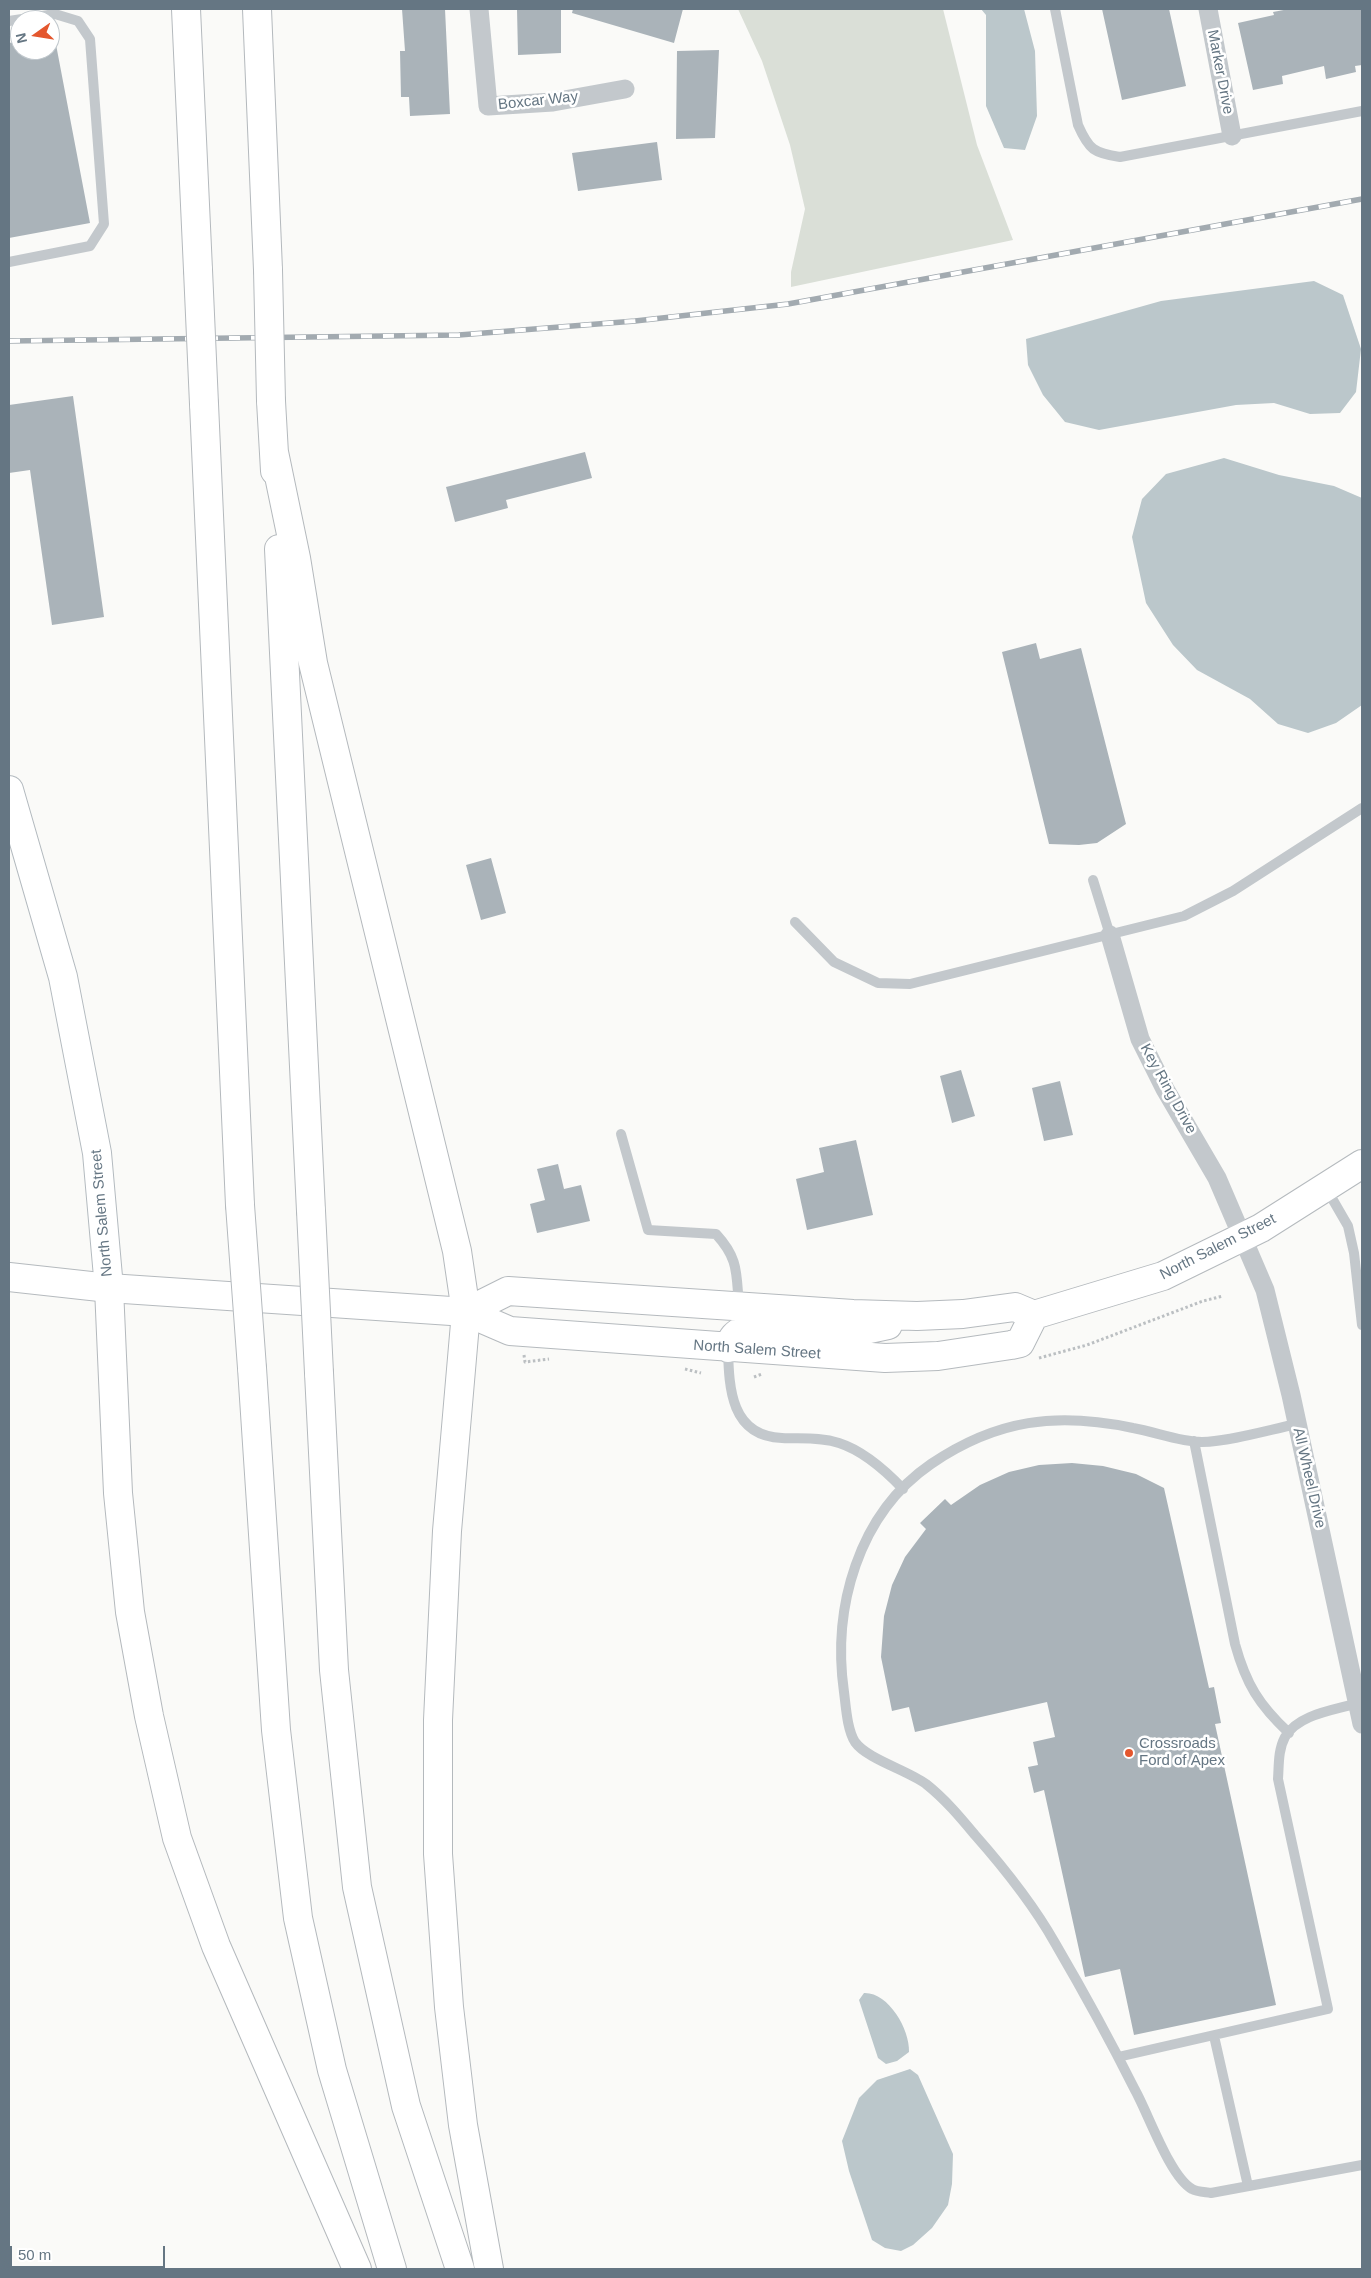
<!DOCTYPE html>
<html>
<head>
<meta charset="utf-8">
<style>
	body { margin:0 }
	#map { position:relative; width:1371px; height:2278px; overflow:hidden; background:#fafaf8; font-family:Arial,sans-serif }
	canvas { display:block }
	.frame { position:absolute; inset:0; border:10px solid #657683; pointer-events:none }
	.north { position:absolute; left:10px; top:10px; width:50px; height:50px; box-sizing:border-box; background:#fff; border:1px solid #c1c8cd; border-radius:50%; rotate:257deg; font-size:14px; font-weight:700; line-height:20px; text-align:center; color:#657683 }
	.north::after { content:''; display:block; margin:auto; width:18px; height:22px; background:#e4572e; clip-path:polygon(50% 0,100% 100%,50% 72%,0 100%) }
	.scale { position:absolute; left:10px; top:2246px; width:155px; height:22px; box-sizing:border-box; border:2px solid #657683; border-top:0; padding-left:6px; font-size:15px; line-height:18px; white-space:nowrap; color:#657683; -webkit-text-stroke:4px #fff; paint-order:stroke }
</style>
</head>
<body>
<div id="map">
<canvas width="1371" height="2278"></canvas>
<div class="frame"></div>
<div class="north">N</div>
<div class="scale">50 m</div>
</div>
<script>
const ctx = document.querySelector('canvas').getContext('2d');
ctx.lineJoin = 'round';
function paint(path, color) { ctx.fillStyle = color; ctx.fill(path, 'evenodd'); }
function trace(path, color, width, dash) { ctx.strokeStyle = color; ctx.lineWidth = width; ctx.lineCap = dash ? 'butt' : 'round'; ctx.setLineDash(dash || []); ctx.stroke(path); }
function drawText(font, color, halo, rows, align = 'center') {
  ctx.font = font + ' Arial,sans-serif'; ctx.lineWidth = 5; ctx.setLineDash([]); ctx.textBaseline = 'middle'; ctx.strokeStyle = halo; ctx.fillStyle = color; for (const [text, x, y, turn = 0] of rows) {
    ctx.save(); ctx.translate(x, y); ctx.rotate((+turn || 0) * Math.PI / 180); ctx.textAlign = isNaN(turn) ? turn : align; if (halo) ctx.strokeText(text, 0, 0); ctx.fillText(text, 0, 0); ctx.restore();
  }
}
paint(new Path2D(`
	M738 9H943L977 145 1013 240 791 287V272L805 209 790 145 762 61Z`), '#dadfd7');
paint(new Path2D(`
	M981 9H1024L1035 51 1037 116 1025 150 1004 148 986 106V15Z
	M1314 281 1343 295 1361 349 1356 392 1340 413 1310 414 1274 403 1236 405 1099 430 1065 422 1043 395 1028 365 1026 339 1161 301Z
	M1224 458 1279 475 1334 486 1362 498V705L1336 723 1308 733 1278 724 1250 699 1197 670 1173 645 1146 603 1132 537 1142 499 1166 474Z
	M864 1993C888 1992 910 2029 909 2052L897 2061 886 2064 878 2058 859 2000Z
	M910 2069 918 2075 953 2154 952 2184 948 2205 932 2228 913 2245 901 2251 885 2248 872 2240 849 2171 842 2141 859 2098 877 2080Z`), '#bbc7cb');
paint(new Path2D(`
	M402 9H445L450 114 410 116 409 97H401L400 51H405Z
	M517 9H561V53L518 55Z
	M573 9H683L674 43 572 13Z
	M1102 9H1169L1186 86 1122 100Z
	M1289 9H1362V65L1355 66 1356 72 1326 79 1324 66 1282 76 1283 84 1253 90 1238 23 1274 15 1273 12Z
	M54 34 90 223 9 238V43L20 41V50H50V35Z
	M719 50 715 138 676 139 677 51Z
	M657 142 662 180 578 191 572 153Z
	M73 396 104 617 52 625 30 470 9 473V405Z
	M585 452 592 478 506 500 508 508 455 522 446 487Z
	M1036 643 1040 659 1081 648 1126 824 1097 843 1079 845 1049 844 1002 652Z
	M491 858 506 913 481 920 466 865Z
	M961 1070 975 1116 952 1123 940 1076Z
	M1060 1081 1073 1135 1044 1141 1032 1088Z
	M856 1140 873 1215 807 1230 796 1179 824 1172 819 1148Z
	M558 1164 564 1189 581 1185 590 1221 537 1233 530 1204 545 1200 537 1169Z
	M1072 1463 1103 1466 1136 1474 1164 1488 1209 1688 1214 1687 1221 1723 1215 1724 1276 2005 1134 2035 1120 1969 1085 1977 1044 1790 1034 1793 1028 1767 1038 1765 1033 1742 1055 1737 1047 1702 915 1732 909 1707 892 1711 881 1657 884 1616 892 1585 905 1557 926 1529 920 1523 945 1499 951 1505 980 1485 1009 1472 1039 1465Z`), '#aab3b9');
const secondary = new Path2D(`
	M9 790 63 977 97 1153 109 1288`);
const primary = new Path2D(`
	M9 1277 109 1288 466 1312 510 1331 885 1358 938 1356 1011 1345 1020 1343 1034 1315
	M466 1312 508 1291 853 1314 917 1316 963 1314 1015 1307 1034 1315 1163 1276 1261 1228 1362 1164
	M728 1348C732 1338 735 1333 746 1329L846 1334 888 1325`);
const trunk = new Path2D(`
	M186 9 198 270
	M257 9 268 270
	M271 401 275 471
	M204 404 240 1205
	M274 452 296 558 313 663 457 1251 466 1312 447 1531 438 1720V1854L449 2007 463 2125 489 2269
	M279 549 311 1211
	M109 1288 118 1493 130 1612 149 1716 177 1838 216 1946 357 2269
	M252 1368 276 1730 298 1918 332 2070 392 2269
	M319 1373 334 1670 357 1887 406 2106 460 2269`);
trace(secondary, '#b3babf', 30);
trace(primary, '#b5babe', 30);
trace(trunk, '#b4b9bd', 30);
trace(new Path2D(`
	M524 1355 525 1362 549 1359
	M1039 1358 1087 1345 1203 1301 1223 1296
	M685 1369 701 1373
	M754 1377 762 1374`), '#bbbfc2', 3, [2.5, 2.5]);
trace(new Path2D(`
	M1055 9 1078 125C1089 150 1094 153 1120 157L1362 111
	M9 21 55 14 78 21 90 39 104 224 90 246 9 262
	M1093 880 1110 935
	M795 922 834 962 878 983 910 984 1184 916 1233 891 1362 808
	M621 1134 648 1230 716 1234C739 1259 736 1273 739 1305
	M1326 1188 1348 1226 1354 1253 1362 1325
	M728 1349C729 1389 731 1436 782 1438 801 1439 820 1437 839 1443 864 1451 885 1470 903 1489
	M1297 1424C1268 1430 1232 1441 1202 1442 1179 1442 1156 1432 1133 1428 1057 1412 997 1419 931 1464 858 1514 832 1608 844 1692 846 1707 847 1729 855 1742 867 1759 907 1770 926 1784 945 1799 960 1817 975 1835 1005 1869 1033 1904 1055 1943 1083 1991 1110 2040 1135 2090 1148 2113 1170 2177 1192 2189 1197 2192 1206 2192 1211 2193L1362 2165
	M1194 1441 1235 1644C1246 1684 1259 1705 1289 1733
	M1214 2036 1248 2186
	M1118 2057 1328 2009 1278 1779C1279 1765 1278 1750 1285 1737 1298 1714 1335 1710 1358 1703`), '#c3c8cc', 10);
trace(new Path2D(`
	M479 9 488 106 553 102 625 89
	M1208 9 1232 136
	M1110 935 1140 1039 1165 1089 1217 1178 1265 1290 1291 1395 1362 1724`), '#c3c8cc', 19);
trace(secondary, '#fff', 28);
trace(primary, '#fff', 28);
trace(trunk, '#fff', 28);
const rail = new Path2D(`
	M9 341 459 335 635 321 788 304 1362 199`);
trace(rail, '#a2aab0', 5.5);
trace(rail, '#fff', 4, [11]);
const trunkBridge = new Path2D(`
	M198 270 204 404
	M268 270 271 401
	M240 1205 252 1368
	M311 1211 319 1373`);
trace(trunkBridge, '#b4b9bd', 30, []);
trace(trunkBridge, '#fff', 28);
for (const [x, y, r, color] of [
	[1129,1753,5,"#e4572e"]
]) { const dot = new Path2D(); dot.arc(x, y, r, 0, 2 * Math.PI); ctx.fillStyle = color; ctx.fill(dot); trace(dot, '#fff', 2); }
drawText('15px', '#657683', '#fff', [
	["Marker Drive",1220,72,79],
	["Boxcar Way",538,101,-6],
	["Key Ring Drive",1168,1089,61],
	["North Salem Street",102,1213,-95],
	["North Salem Street",1218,1247,-27],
	["North Salem Street",757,1350,4],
	["All Wheel Drive",1309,1478,77]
]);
drawText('15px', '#657683', '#fff', [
	["Crossroads",1139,1744],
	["Ford of Apex",1139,1761]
], 'left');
</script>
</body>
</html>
